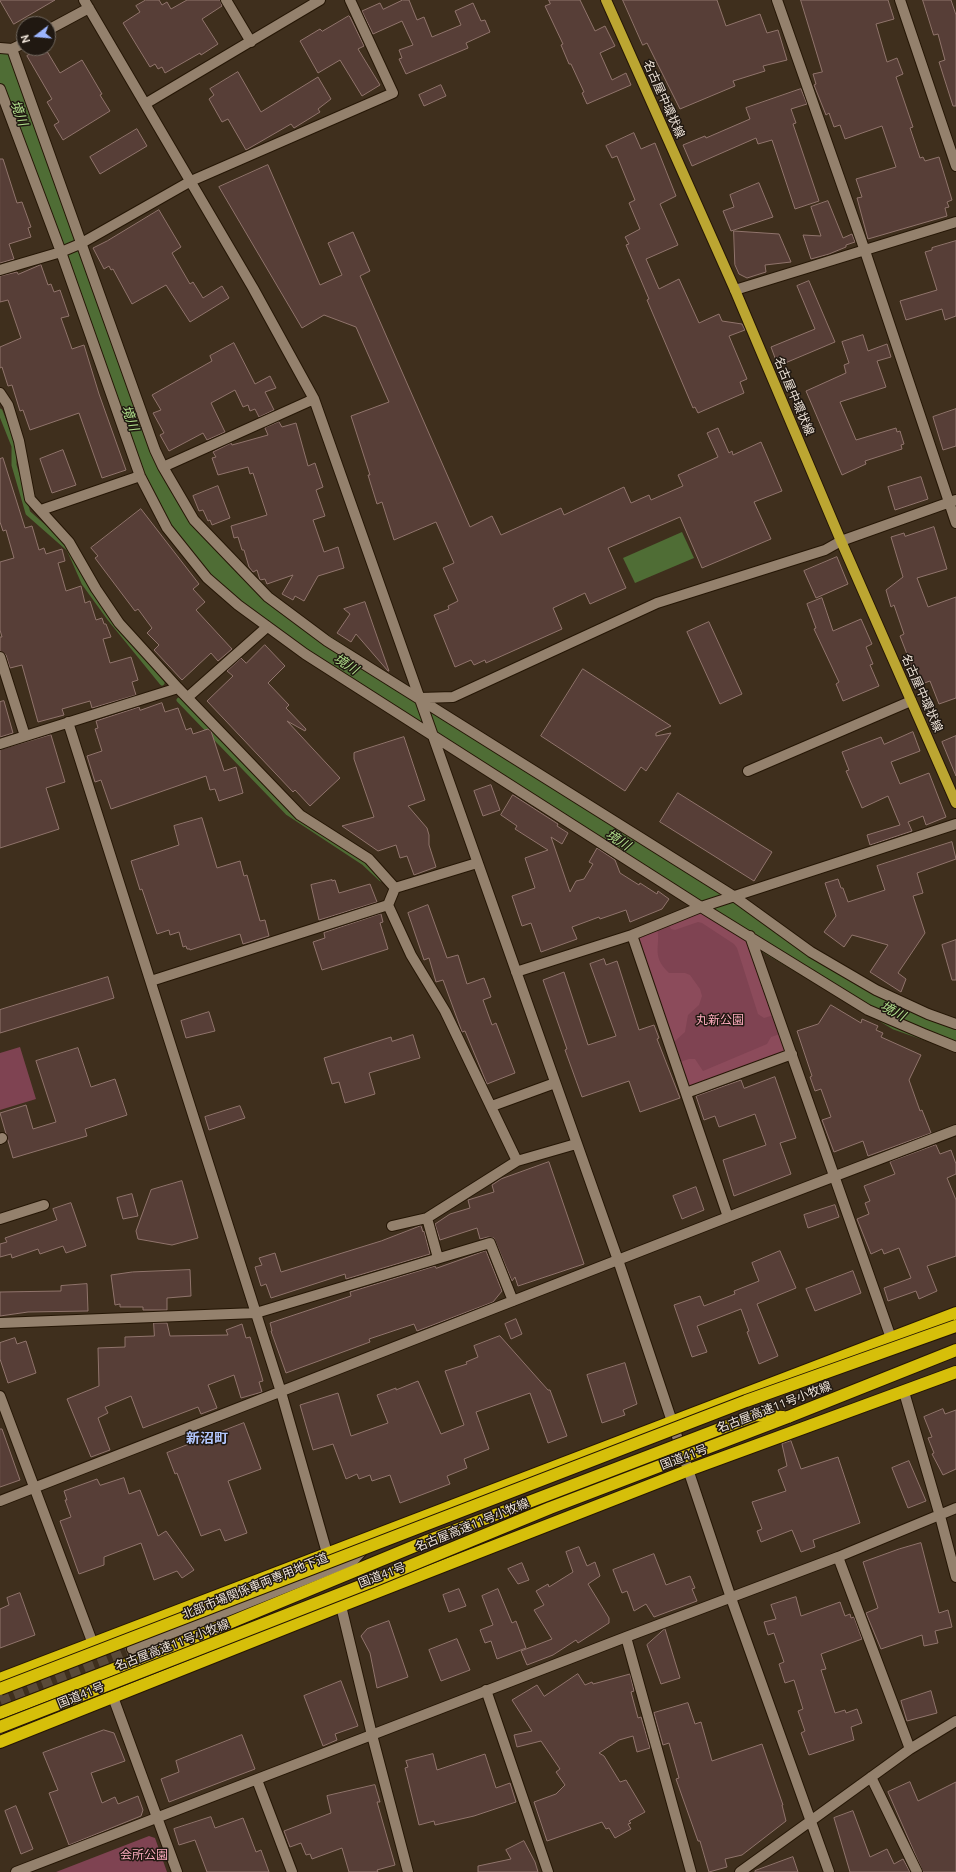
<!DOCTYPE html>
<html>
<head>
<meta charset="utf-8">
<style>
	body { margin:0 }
	#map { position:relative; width:956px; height:1872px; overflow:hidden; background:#3f2f1d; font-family:Ubuntu,sans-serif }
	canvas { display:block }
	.north { position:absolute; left:16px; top:16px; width:40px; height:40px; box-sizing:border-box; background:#201811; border:1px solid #736a61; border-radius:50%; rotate:254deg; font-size:11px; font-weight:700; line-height:16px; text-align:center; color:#f0e5da }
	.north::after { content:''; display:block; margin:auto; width:14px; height:18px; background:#9bb4fd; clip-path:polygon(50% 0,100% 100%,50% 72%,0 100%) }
</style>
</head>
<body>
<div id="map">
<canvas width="956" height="1872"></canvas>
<div class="north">N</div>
</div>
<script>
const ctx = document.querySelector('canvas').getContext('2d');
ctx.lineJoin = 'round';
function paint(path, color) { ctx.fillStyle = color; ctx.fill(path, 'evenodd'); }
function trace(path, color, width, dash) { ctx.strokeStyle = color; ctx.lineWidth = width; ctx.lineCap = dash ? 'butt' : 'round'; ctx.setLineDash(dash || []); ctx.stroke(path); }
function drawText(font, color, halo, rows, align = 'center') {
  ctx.font = font + ' Ubuntu,"Noto Sans JP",sans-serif'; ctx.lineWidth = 3; ctx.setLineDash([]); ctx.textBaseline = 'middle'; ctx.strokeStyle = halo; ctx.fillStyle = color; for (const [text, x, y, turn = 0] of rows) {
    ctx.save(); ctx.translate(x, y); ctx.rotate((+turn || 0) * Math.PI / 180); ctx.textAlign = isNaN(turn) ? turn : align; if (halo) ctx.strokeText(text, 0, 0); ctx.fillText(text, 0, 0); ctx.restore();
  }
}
paint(new Path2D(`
	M701 908 749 937 790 1054 687 1091 634 935Z
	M20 1047 36 1099 0 1110V1053Z
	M149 1836 155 1838 167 1872H56Z`), '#7f4352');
paint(new Path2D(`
	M701 908 749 937 774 1015 764 1018 758 1014 737 948 734 944 702 923 698 922 675 930 671 929 667 922Z
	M656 926C663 944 649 954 669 973H685L690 975 700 989 702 996 699 1005 688 1015 685 1032 675 1041 670 1040 634 935Z
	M783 1033 790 1054 687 1091 680 1062 689 1059H695L703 1071 767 1044 771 1037Z`), '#8c4b5b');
paint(new Path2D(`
	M682 532 694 558 635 583 623 558Z`), '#4f6d35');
trace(new Path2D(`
	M0 411 14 446V465L28 513 69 549 84 583 110 619 162 683
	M179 700 288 813 364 863 381 879`), '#4f6d35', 5);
trace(new Path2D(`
	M0 60 4 67 146 461C172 513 198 554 243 593 264 611 289 626 313 642L777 944 899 1016 956 1036`), '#4f6d35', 29);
const building = new Path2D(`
	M0 0H55L14 24Z
	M146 0H159L162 5 167 2 171 9 187 0H220L222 6 202 19 218 44 201 55 200 53 165 73 162 67 158 69 155 64 150 67 123 23 140 12 136 6Z
	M403 0H409L417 20 424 17 432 37 461 25 455 11 473 3 481 21 485 20 490 32 466 43 468 48 406 74 399 59 402 58 399 50 413 45 402 21 373 34 362 11 380 3 383 9Z
	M549 0H580L595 31 605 26 615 46 600 53 612 80 626 73 631 85 587 104 582 93 584 92 571 64H569L561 45 563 44 545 6 550 4Z
	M623 0H717L726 26 760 14 767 33 778 30 787 60 763 66 765 71 733 81 735 86 680 109 647 43 643 45Z
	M801 0H888L894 19 876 24 887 62 897 58 903 74 896 77 913 127 910 128 920 158 923 157 925 161 939 157 952 200 947 202 949 207 945 208 947 216 868 239 857 198 862 197 856 179 896 167 882 126 845 139 840 125 834 127 829 113 826 115 814 85 816 84 813 74 822 72Z
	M923 0H951L956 15V106H953L939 62 945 60 938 34 934 35Z
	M349 16 350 17 364 46 358 49 380 85 362 96 340 60 318 73 300 41 320 29 322 31Z
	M41 48H45L60 73 82 60 102 94 100 95 110 111 63 140 54 125 59 122 47 102 52 99 27 56Z
	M238 72 261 112 318 77 331 99 318 109 320 112 294 128 291 124 246 150 228 119 222 122 209 99 214 95 210 89Z
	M441 85 446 96 424 106 419 95Z
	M801 89 807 104 791 109 796 123 793 124 819 201 795 209 772 140 758 144 756 138 692 166 683 145 705 136 706 138 750 119 746 108Z
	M137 129 147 146 100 174 90 157Z
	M634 133 641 149 655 143 676 196 660 204 678 245 646 259 659 289 679 279 699 323 719 314 722 321 742 324 745 330 729 336 747 379 740 382 744 393 698 413 695 407 693 408 667 347 647 300 649 299 626 245 629 244 625 237 640 229 629 203 635 200 617 156 612 158 606 146Z
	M0 159H3L17 203 22 202 31 227 28 228 31 237 9 244 14 259 0 263Z
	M268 165 320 285 342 275 328 243 353 232 370 271 360 276 470 527 492 516 501 535 561 508 564 515 624 487 631 503 649 495 651 500 683 486 678 475 718 457 707 433 718 428 729 453 732 451 733 455 761 442 782 491 754 502 771 539 702 568 680 517 608 548 626 588 590 604 585 593 553 608 562 629 486 663 485 660 474 665 471 660 455 667 434 615 449 609 448 606 458 601 443 568 454 563 436 522 394 540 382 502 377 504 368 475H370L351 416 389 402 356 327 324 315 302 328 219 187Z
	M759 183 773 217 731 231 723 211 734 207 730 195Z
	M828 201 843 238 852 234 855 242 846 245V247L829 254 811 259 803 235 821 236 811 207Z
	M159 210 181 247 172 253 190 284 193 282 203 298 222 286 229 298 190 322 166 285 132 304 113 269 111 270 109 266 104 269 93 248 107 241Z
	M734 231 779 234 791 262 765 265 766 272 747 278 739 274 735 265Z
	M956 241V316L945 320 942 309 906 320 900 301 937 290 925 252 932 250V248Z
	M41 265 48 285 51 284 54 292 60 290 69 316 61 318 72 349 84 345 99 394 126 470 102 478 79 413 30 430 23 410 20 411 12 385 8 386 2 367 0 368V347L21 338 8 300 0 302V276L17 272 18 274Z
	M809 281 835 342 778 366 771 347 815 329 797 286Z
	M863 335 868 351 887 344 891 357 877 361 886 387 840 402 856 440 896 428 897 432 900 431 904 444 901 445 902 449 865 461 866 464 842 475 806 391 846 373 844 365 849 363 842 342Z
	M234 343 255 384 270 376 276 388 265 392 274 410 259 417 255 409 250 411 248 405 243 407 235 390 211 403 225 432 207 440 203 433 169 451 160 435 164 433 153 413 161 410 152 395 212 361 210 356Z
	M956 409V446L943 450 933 417Z
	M279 422 282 427 296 423 308 466 315 463 323 487 316 490 325 516 313 520 324 552 338 547 344 568 318 576 304 601 295 596 293 600 282 594 293 575 267 584 265 579 260 580 257 570 253 572 249 567 244 550H242L238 537 234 538 231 526 267 515 253 473 250 474 248 467 218 475 212 458 216 457 213 452 231 443 232 445 268 435 265 428Z
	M63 450 76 485 52 493 40 459Z
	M3 458 25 528 32 526 39 550 44 548 46 554 62 549 65 561 58 563 66 591 81 586 85 603 90 601 96 620 102 618 104 624H106L111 637 103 639 110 663 131 657 138 680 132 682 136 695 92 708 90 701 62 709 64 715 38 722 22 665 10 668 6 655 0 651V637H2L0 630V562L14 558 6 530 3 531 0 522V459Z
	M921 477 928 499 895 510 888 487Z
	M218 486 230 518 212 525 210 520 208 521 203 510 199 511 193 496Z
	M141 509 199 584 193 589 205 602 196 610 232 649 218 661 211 653 182 680 154 650 159 645 147 633 152 628 138 609 135 611 95 558 98 556 91 548Z
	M934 527 947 569 917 578 928 607 956 597V698L939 704 930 681 919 685 900 636 904 634 894 605 891 607 886 590 903 577 891 537 904 533 905 536Z
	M837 557 848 584 816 598 804 571Z
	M822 598 833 631 861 619 872 644 866 647 873 664 870 665 879 686 843 701 836 684 839 682 814 629 816 628 807 604Z
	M365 602 389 671H388L356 634 351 642 337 633 350 614 344 609Z
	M709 622 742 694 720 704 687 632Z
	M265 645 285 666 268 683 289 705 286 708 306 729 305 731 287 721 340 778 310 806 295 790 293 792 207 701 233 676 227 671 241 658 246 663Z
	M583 669 671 726 656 733V736L671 733 646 771 641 767 625 791 541 736Z
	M4 701 13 733 0 737V702Z
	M162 703 165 712 178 708 186 730 191 728 193 734 208 729 211 731 224 771 236 767 243 793 219 801 215 789 210 790 206 776 111 809 101 780 95 782 87 756 102 751 95 729 98 728 96 721 139 707 140 710Z
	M913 732 920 751 891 762 900 784 929 773 946 817 926 825 923 816 908 822 912 831 870 845 867 835 900 825 888 796 862 808 846 771 849 770 842 752 881 737 884 744Z
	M51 735 65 782 46 788 59 829 0 848V750Z
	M956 736V776L942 742Z
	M404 737 425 800 408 806 427 828 429 835V845L436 867 414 875 407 856 400 858 396 845 378 851 342 826 374 817 354 759V753Z
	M491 785 500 810 483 816 474 791Z
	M678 793 772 852 754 881 660 822Z
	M513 795 558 824 557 826 568 833 562 844 551 837 570 892 576 881 584 879 593 864 589 862 597 848 615 860 620 873 639 885 640 883 657 894 658 891 669 899 662 909 630 922 626 910 600 919 599 917 572 927 577 939 541 952 531 923 522 926 512 896 535 888 525 858 548 850 515 829 517 826 501 815Z
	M202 818 217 868 240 861 244 876 247 875 260 921 265 920 269 936 243 944 240 934 190 950V949H187L186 946 183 947 179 932 170 935 169 930 157 934 142 889 140 890 131 861 179 845 174 826Z
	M952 842 956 859 917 873 923 893 913 896 925 933 898 973 906 979 901 992 870 972 888 945 852 935 844 947 824 932 836 916 825 883 838 879 841 888H843L848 902 885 890 877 866Z
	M332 880V881L335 880 339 893 370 884 377 902 319 920 311 885Z
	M428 905 447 958 458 955 467 984 484 978 491 997 483 1000 492 1025 496 1023 515 1073 487 1084 465 1031 462 1032 443 980 436 982 429 958 424 960 408 913Z
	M381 914 383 922 380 923 388 949 322 970 313 942 325 938 324 933Z
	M956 940V980H952L942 945Z
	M604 959 606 965 617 961 639 1030 654 1025 659 1038 657 1039 680 1098 640 1112 629 1081 582 1097 565 1050 567 1049 543 980 564 972 588 1045 616 1036 590 964Z
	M108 977 114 998 0 1033V1010Z
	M831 1005 861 1023 862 1019 878 1026 876 1030 883 1033 881 1037 921 1055 909 1080 920 1111 922 1110 931 1133 868 1156 863 1141 834 1152 822 1120 831 1117 821 1089 815 1091 810 1077 812 1076 797 1031 818 1024Z
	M209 1012 215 1031 186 1038 181 1021Z
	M413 1035 420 1058 369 1073 375 1094 345 1103 339 1082 332 1084 324 1058 391 1037 392 1041Z
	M78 1048 91 1087 115 1079 127 1115 85 1129 87 1136 13 1158 0 1113 26 1105 33 1129 56 1122 36 1061Z
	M775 1077 796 1138 780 1143 791 1174 734 1196 723 1160 766 1145 755 1114 719 1127 715 1116 704 1120 696 1096 741 1080 744 1088Z
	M240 1106 245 1118 209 1130 205 1117Z
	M936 1145 940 1154 951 1150 956 1164V1174L947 1178 956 1200V1256L927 1266 937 1291 919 1299 916 1291 888 1301 884 1288 911 1278 899 1248 884 1254 882 1249 871 1254 857 1219 869 1214 865 1203 870 1201 864 1186 895 1174 890 1162Z
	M549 1162 584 1264 518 1286 515 1277 512 1281 494 1238 488 1237 480 1239 477 1228 440 1240 435 1224 450 1214 470 1208 468 1200 494 1192 492 1185 501 1179Z
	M182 1181 198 1238 172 1245 138 1239 136 1231 151 1190Z
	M696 1187 704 1210 682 1219 673 1196Z
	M132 1194 138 1216 123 1219 117 1198Z
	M71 1203 86 1246 66 1253 63 1246 40 1254 38 1249 12 1258 11 1254 0 1257V1244L7 1242 5 1238 57 1220 53 1209Z
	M835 1205 839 1217 808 1228 804 1215Z
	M421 1226 423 1232 424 1231 430 1254 346 1279 345 1274 271 1298 266 1284 261 1286 255 1267 262 1265 259 1258 275 1253 281 1272 381 1241Z
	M486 1251 502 1291 493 1302 417 1331 414 1324 369 1339 370 1342 286 1373 271 1331H272L270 1323 351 1296 350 1292 435 1266 436 1268Z
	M780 1251 796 1288 757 1304 778 1356 759 1364 747 1332 749 1331 741 1309 697 1326 707 1352 692 1357 674 1305 700 1296 704 1306 735 1294 734 1291 759 1281 752 1263Z
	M190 1270 191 1296 167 1298V1310H143V1307H120V1304L115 1305 111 1275 132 1272Z
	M853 1271 861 1293 815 1311 806 1289Z
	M87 1284 88 1311 28 1312 0 1316V1292L61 1291V1286Z
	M516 1319 522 1334 511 1339 505 1324Z
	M154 1323H167L170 1336 228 1335 226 1330 242 1324 246 1338 250 1337 263 1381 259 1382 262 1392 241 1398 234 1375 208 1385 217 1408 201 1414 198 1407 143 1428 131 1396 105 1407 108 1413 98 1418 110 1450 91 1457 67 1399 99 1386 98 1348 125 1347V1337L154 1336Z
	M500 1336 548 1390H550L567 1436 548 1443 530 1393 476 1412 489 1449 464 1459 467 1468 447 1476 450 1484 400 1503 390 1475 372 1481 370 1475 359 1479 357 1474 346 1479 333 1444 313 1450 300 1405 338 1393 351 1436 388 1423 377 1395 396 1388V1390L418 1381 441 1434 464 1425 445 1371 467 1364 466 1362 478 1357 474 1346Z
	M15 1338 17 1344 26 1341 36 1373 8 1383 0 1359V1343Z
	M625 1363 637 1404 623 1410 625 1415 602 1423 587 1375Z
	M943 1409 945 1414 956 1410V1469L943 1475 932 1454 934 1453 928 1438 932 1437 924 1417Z
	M244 1423 261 1469 228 1481 247 1533 225 1541 220 1529 201 1536 177 1473 175 1474 167 1453Z
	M0 1429H2L20 1480 0 1487Z
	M791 1441 801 1469 838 1457 860 1523 813 1540 815 1547 801 1552 792 1530 761 1542 757 1531 762 1529 752 1502 786 1491 778 1470 787 1466 782 1444Z
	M909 1461 926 1501 908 1508 892 1468Z
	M124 1478 129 1494 140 1490 158 1536 166 1531 194 1570 182 1578 177 1571 154 1580 141 1543 104 1557V1565L79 1574 60 1521 71 1517 65 1500H67L64 1491 97 1479 100 1485Z
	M921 1543 939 1613 948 1610 952 1627 935 1631 938 1643 924 1646 922 1635 881 1649 866 1613 878 1608 863 1562 899 1549Z
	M579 1547 587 1566 595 1562 600 1576 588 1584 609 1618V1623L578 1643 576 1640 553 1655 527 1665 521 1651 552 1639 534 1610 544 1605 536 1591 548 1584 549 1587 573 1572 566 1552Z
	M654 1554 666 1585 690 1576 695 1588 692 1589 697 1601 654 1617 646 1604 634 1611 627 1591 622 1593 613 1570Z
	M522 1563 529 1580 518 1584 508 1569Z
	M459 1589 466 1606 449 1612 443 1595Z
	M498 1589 512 1623 516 1621 526 1648 497 1659 491 1641 485 1643 480 1630 493 1625 482 1596Z
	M20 1593 35 1635 0 1648V1609L9 1605 7 1598Z
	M796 1597 801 1616 840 1602 845 1616 850 1614 851 1618 854 1617 862 1639 821 1654 826 1669 821 1670 835 1713 845 1710 846 1713 857 1709 862 1723 851 1727 854 1740 809 1755 801 1733 805 1731 798 1711 803 1709 794 1680 785 1683 779 1664 784 1662 774 1633 768 1635 764 1622 776 1619 771 1605Z
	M389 1621 408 1677 377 1688 370 1653 361 1636 367 1629Z
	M665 1629 680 1678 661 1684 647 1645Z
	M457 1639 470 1670 441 1681 429 1650Z
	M578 1674 585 1685 592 1682 593 1684 630 1674 634 1691 631 1692 638 1718 641 1717 650 1748 637 1752 633 1736 619 1740 599 1753 604 1756 620 1782 626 1780 645 1812 629 1821 631 1823 628 1824 631 1829 615 1838 609 1828 606 1829 602 1822 547 1841 534 1802 556 1794 565 1785 556 1772 560 1769 541 1741 517 1747 514 1735 532 1731 512 1700 537 1685 544 1696Z
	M341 1681 358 1726 335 1734 337 1740 323 1746 304 1696Z
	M931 1691 937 1713 907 1721 901 1701Z
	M688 1703 695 1724 701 1722 712 1761 762 1744 783 1805H782L786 1821 742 1855 725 1859 727 1867 709 1872 700 1841H698L676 1779 679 1778 669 1743 663 1745 654 1713Z
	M104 1730 114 1733 125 1761 91 1773 102 1803 115 1797 118 1804 138 1796 143 1810 141 1816 69 1845 49 1793 58 1790 43 1753Z
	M242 1735 255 1769 169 1802 161 1779 179 1772 176 1761Z
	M433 1754 437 1770 485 1754 496 1788 510 1783 516 1802 474 1816 435 1825 434 1821 419 1825 405 1768 408 1767 406 1761Z
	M910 1782 918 1801 956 1782V1872H923L888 1792Z
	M375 1785 380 1802H377L395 1865 377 1870 378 1872H349L342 1848 312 1859 310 1854 306 1855 301 1843 290 1847 284 1831 331 1813 327 1796Z
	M16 1806 33 1849 21 1854 5 1811Z
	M853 1811 870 1857 887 1849 894 1864 903 1859 910 1872H850L834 1818Z
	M211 1817 215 1828 243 1818 256 1852 261 1850 269 1872H207L195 1840 179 1845 174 1829Z
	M524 1841 535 1862 538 1872H478V1866L511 1859 506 1850Z
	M793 1857 798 1872H755V1871Z`);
paint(building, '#573e37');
trace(building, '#90746c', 1);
trace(new Path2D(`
	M0 1700 132 1649`), '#5a4a39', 10, [10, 5]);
const minor = new Path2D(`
	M84 0 253 288 314 399 618 1260 731 1598 829 1872
	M226 0 251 42
	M777 0 865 251 956 523
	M900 0 956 166
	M48 30 89 8
	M0 48 12 49 155 450 163 467 194 520 268 597 327 641 735 897 811 952 876 990 928 1014 956 1024
	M12 49 24 43
	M0 89 61 252 140 476 167 528 207 578 238 605 305 654 701 907 868 1010 924 1034 956 1047
	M145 104 320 0
	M0 270 61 252 80 244 191 181 393 93 350 0
	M735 290 956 222
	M0 393 8 405 19 441 30 499 69 542 96 589 119 623 178 688 300 815 369 859 395 888 388 905 411 955 445 1011 517 1161 427 1218 438 1258
	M163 467 314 399
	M41 510 140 476
	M0 657 25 736
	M188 697 267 627
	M420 698 453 697 657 603 825 550 841 541 956 500
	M68 722 281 1392 327 1553
	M0 744 178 688
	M748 771 911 701
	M395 888 477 863
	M632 935 728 1217
	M750 936 891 1338
	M516 972 632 935 701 907 956 824
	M151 981 388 905
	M686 1093 792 1054
	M492 1106 555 1083
	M0 1139 2 1138
	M517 1161 576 1144
	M0 1219 44 1205
	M392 1226 427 1218
	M0 1323 256 1313 490 1243 513 1301
	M904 1392 940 1516 956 1577
	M0 1396 93 1644
	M0 1501 728 1217 956 1130
	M838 1557 910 1749
	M341 1606 372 1735 408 1872
	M626 1637 691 1872
	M132 1649 354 1560 364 1549
	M486 1690 548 1872
	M113 1697 177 1872
	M871 1777 917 1872
	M257 1780 292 1872
	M16 1872 626 1637 838 1557 956 1508
	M740 1872 910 1749 956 1721`);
const major = new Path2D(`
	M606 0 735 290 841 541 956 803`);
const highway = new Path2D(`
	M788 1417 956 1350
	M0 1679 956 1313
	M0 1713 171 1647 427 1541
	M0 1742 341 1606 689 1470 956 1372`);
trace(minor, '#251605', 12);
trace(major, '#251605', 12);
trace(highway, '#251605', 14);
trace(minor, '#94816d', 10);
trace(major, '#bca632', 10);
trace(highway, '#d6bf0a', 12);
const highwayBridge = new Path2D(`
	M427 1541 756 1415 783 1417
	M0 1689 746 1401 956 1326
	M0 1727 373 1581 550 1508 788 1417`);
trace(highwayBridge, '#251605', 14, []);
trace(highwayBridge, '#d6bf0a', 12);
drawText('12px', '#f0e5da', '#201811', [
	["名古屋中環状線",664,99,66],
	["名古屋中環状線",794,396,67],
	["名古屋中環状線",922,693,66],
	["名古屋高速11号小牧線",774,1407,-21],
	["国道41号",684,1457,-21],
	["名古屋高速11号小牧線",472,1525,-22],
	["国道41号",382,1575,-21],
	["北部市場関係車両専用地下道",255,1586,-22],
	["名古屋高速11号小牧線",172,1645,-21],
	["国道41号",81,1695,-22]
]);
drawText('12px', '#fbabbd', '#201811', [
	["丸新公園",720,1020],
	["会所公園",144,1855]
]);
drawText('italic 13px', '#b1e08c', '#201811', [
	["境川",19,113,70],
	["境川",130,418,70],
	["境川",346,664,33],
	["境川",618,840,33],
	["境川",893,1011,28]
]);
drawText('bold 14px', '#b2c6fd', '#201811', [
	["新沼町",207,1438]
]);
</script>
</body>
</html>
